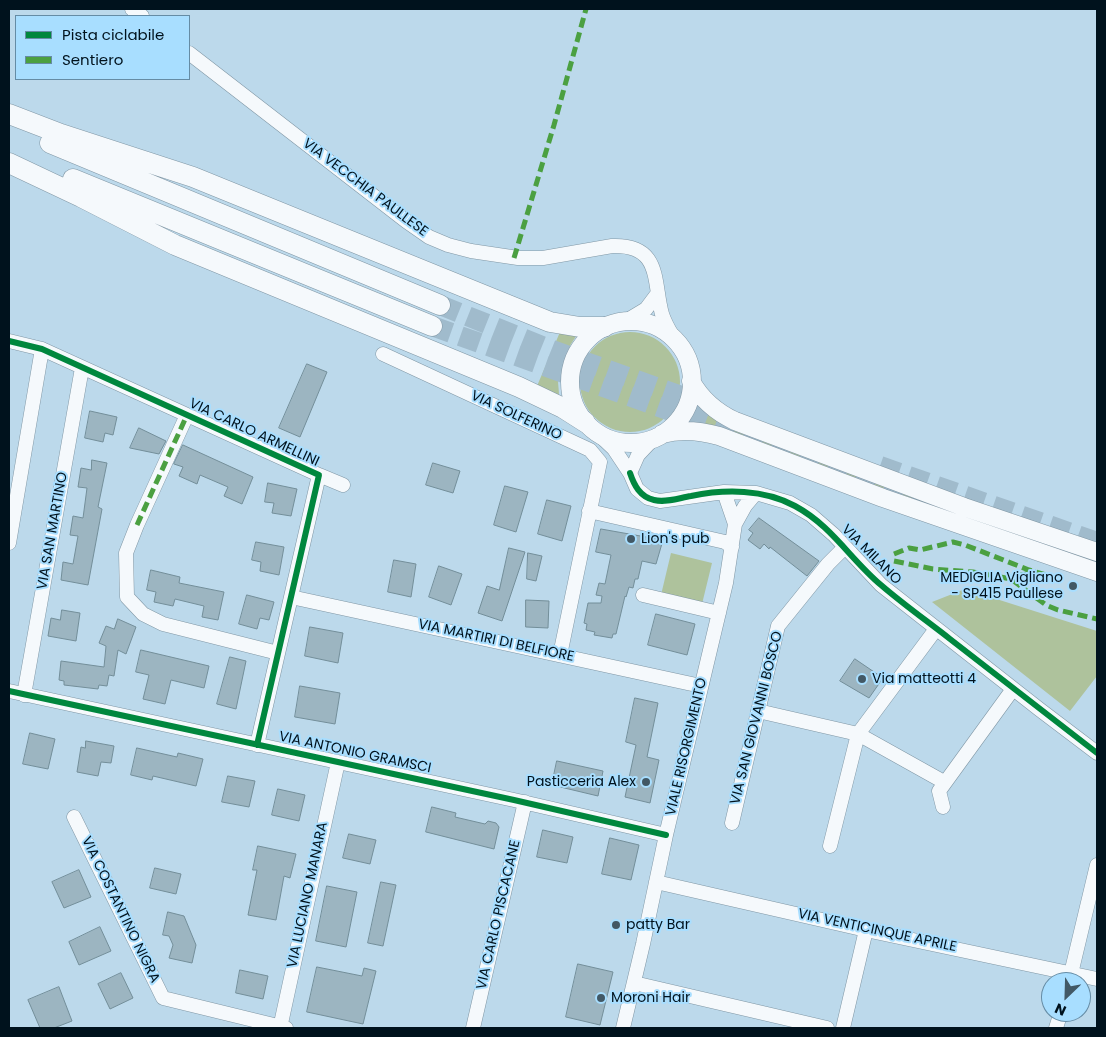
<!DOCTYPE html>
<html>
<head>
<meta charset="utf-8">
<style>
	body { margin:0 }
	#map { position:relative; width:1106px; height:1037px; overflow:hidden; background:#bcd9eb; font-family:Poppins,sans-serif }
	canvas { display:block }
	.frame { position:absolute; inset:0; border:10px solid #00121d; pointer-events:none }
	.legend { position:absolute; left:15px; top:15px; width:175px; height:65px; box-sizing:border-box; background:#a8deff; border:1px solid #658ca5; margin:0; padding:6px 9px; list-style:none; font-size:15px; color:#00121d }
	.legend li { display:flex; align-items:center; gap:10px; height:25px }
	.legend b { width:25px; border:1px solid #658ca5 }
	.north { position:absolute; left:1041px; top:972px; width:50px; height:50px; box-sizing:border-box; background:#a8deff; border:1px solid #658ca5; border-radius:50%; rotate:204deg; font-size:14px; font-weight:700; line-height:20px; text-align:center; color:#00121d }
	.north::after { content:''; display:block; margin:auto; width:18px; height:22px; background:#425865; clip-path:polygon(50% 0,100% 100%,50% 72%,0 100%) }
</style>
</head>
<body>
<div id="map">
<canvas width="1106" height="1037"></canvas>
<div class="frame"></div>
<ul class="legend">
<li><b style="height:6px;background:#00873e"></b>Pista ciclabile</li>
<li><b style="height:6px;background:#4ba041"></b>Sentiero</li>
</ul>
<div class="north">N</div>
</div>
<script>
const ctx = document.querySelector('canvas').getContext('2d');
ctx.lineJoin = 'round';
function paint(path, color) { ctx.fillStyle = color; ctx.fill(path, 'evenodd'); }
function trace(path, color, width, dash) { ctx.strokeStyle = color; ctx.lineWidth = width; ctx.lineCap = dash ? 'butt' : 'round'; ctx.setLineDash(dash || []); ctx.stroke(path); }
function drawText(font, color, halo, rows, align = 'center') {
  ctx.font = font + ' Poppins,sans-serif'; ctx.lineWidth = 4; ctx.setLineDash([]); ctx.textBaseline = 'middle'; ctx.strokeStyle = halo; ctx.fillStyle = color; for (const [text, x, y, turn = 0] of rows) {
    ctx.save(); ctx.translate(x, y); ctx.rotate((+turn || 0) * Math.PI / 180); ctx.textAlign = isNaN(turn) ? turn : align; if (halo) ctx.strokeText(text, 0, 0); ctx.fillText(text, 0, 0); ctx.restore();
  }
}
paint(new Path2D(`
	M580 382a50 50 0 1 1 100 0a50 50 0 1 1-100 0Z
	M560 332 577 335C567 349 560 362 558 380 558 385 559 390 559 396L537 386Z
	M698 405 1097 559V565L689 423Z
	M671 553 712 563 702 604 661 595Z
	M965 589 1097 631V676L1070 711 932 602Z`), '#aec29c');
const building = new Path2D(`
	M307 364 327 372 300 437 279 428Z
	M90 411 117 417 113 435 105 433 103 442 85 438Z
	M139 428 166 441 159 454 130 448Z
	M183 445 253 477 242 504 224 496 228 487 200 475 197 484 179 476 183 467 174 464Z
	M92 460 107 463 98 507 102 509 88 585 61 580 63 562 73 564 78 536 70 535 73 516 83 518 87 488 78 487 81 468 91 470Z
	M433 463 460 471 453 493 426 485Z
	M268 483 297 489 291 516 272 513 274 503 265 502Z
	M505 486 528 492 516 532 494 525Z
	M547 500 571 506 562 541 538 534Z
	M759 518 819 561 807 576 770 547 769 549 764 544 760 549 748 540 753 533 749 530Z
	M601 529 663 540 656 564 642 561 638 579H635L633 588 629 587 626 597 625 596 616 634H613L612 638 594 635 595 632 586 630 587 624 584 623 588 603H601L602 596 596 595 599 583 605 584 611 555 596 552Z
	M256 542 284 547 279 575 260 571 261 562 252 560Z
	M509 548 525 552 502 621 478 613 487 586 499 590Z
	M528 553 542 556 536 581 527 579Z
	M394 560 416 564 411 597 388 592Z
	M439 566 462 574 451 605 429 597Z
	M151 570 180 577 179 583 224 592 218 620 202 617 204 606 175 599 173 606 154 602 156 592 147 590Z
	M247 595 274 602 269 620 260 618 257 629 239 624Z
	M526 600 549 601 548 628 526 627Z
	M62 610 80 613 76 641 48 636 51 618 60 620Z
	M656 614 695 624 687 655 648 645Z
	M118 619 136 627 126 654 118 650 114 676 109 675 107 686 99 685 98 689 64 685V681L59 680 61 661 104 667 106 646 99 643 106 626 114 629Z
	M310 627 343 633 338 663 305 656Z
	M141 650 209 666 204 688 171 680 165 704 143 699 149 675 136 672Z
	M230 657 246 661 236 709 217 704Z
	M855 659 883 678 869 698 840 681Z
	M300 686 340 693 335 724 295 717Z
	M635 698 658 703 647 757 659 760 650 803 625 797 636 745 626 742Z
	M30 733 55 739 48 769 23 764Z
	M86 741 114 746 111 763 101 762 98 776 77 772 81 747 85 748Z
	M137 748 177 757 178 753 203 759 196 786 153 776 152 780 131 775Z
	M557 761 603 771 598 796 552 785Z
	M228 776 255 781 249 807 222 802Z
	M278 789 305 795 299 821 272 815Z
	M432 807 456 813 455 817 485 824 488 821 496 823 499 827 494 849 426 832Z
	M543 830 573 837 567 863 537 857Z
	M349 834 376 840 370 864 343 858Z
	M610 838 639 845 631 880 602 874Z
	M258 846 296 854 290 878 284 876 276 920 248 915 257 870H253Z
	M155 868 181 874 176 894 150 888Z
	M79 870 91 897 64 908 52 882Z
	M381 882 396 885 383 946 368 943Z
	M327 886 357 892 346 947 316 941Z
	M168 912 184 916 196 945 192 963 169 958 173 945 169 936 163 935Z
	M100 927 111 951 79 965 69 942Z
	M578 964 613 972 600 1025 566 1017Z
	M317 967 362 976 364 968 376 971 363 1024 307 1012Z
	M240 970 268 976 263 999 236 993Z
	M121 973 133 998 110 1009 98 984Z
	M59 987 72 1021 54 1028H40L28 1000Z`);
paint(building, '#9cb5c1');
trace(building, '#738e99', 1);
trace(new Path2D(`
	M440 305 552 350 718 409
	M432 326 929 503
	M880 466 1097 542`), '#a0bbcc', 20, [20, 10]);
const minor = new Path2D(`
	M132 9 142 16
	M189 53 406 221 429 237 448 245 471 251 518 258H543L612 246C662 244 653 282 662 314 665 324 671 333 676 342
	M626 321 646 309 658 293
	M9 341 42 349 319 475 257 745
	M383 354 590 450 600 462 560 655
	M187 415 137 525 126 553 127 597 143 614 163 624 278 653
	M597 433 614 449 630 473 637 489 648 498 660 501 724 492 756 493 790 503 811 515 834 535 881 585 1039 709 1097 753
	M630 473 638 455 654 438
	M319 475 343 485
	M724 492 735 524
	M589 511 725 542 732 547
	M9 543 42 349
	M643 595 719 613
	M291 597 701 686
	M9 691 514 800 666 835
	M24 695 82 368
	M758 711 858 734 944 782
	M943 807 939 791 1013 689
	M74 817 163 998 286 1028
	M732 823 778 626 828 564 845 547
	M830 846 858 734 936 629
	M656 882 866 930 1097 979
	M1069 982 1097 865
	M634 983 827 1028
	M280 1028 338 762
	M473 1028 525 802
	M623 1028 643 944 666 835 726 583 735 524 745 506 756 493
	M843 1028 866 930
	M1056 1028 1061 1012`);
const major = new Path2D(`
	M570 382a61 61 0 1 1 122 0a61 61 0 1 1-122 0Z
	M691 381C701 399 716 412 735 421L964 507 1097 552
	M662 434C680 429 701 431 719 436L883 498 1097 572`);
const highway = new Path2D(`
	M9 114 61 134 193 177 550 322 580 327H604
	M50 143 440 305
	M9 163 81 197 175 245 519 387 563 408 585 422
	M73 179 432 326`);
trace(minor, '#8097a5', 15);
trace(major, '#8097a5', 19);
trace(highway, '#8097a5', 21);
trace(minor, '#f5f9fc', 14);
trace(major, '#f5f9fc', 18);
trace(highway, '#f5f9fc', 20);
trace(new Path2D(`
	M514 258 554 125 586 9
	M137 525 187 415
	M894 554 909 548 920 550 953 542 965 545 1029 570 1056 578
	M894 561 933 569 973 572 1006 578 1015 582 1046 605 1058 610 1097 619
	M1006 578 1036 572`), '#4ba041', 5, [10, 5]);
trace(new Path2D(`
	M9 341 42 349 319 475 257 745
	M630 473C634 485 640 497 654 500 666 503 679 498 691 496 725 489 764 489 795 506 832 526 850 559 881 585 903 604 927 621 950 639 999 677 1048 715 1097 753
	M9 691 514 800 666 835`), '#00873e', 6);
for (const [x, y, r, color] of [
	[631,539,5,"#425865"],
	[1073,586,5,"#425865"],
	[862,679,5,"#425865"],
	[646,782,5,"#425865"],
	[616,925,5,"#425865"],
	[601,998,5,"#425865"]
]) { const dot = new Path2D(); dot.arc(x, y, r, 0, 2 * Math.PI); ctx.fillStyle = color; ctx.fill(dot); trace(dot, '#a8deff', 2); }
drawText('14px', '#00121d', '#a8deff', [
	["VIA VECCHIA PAULLESE",365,188,37],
	["VIA SOLFERINO",516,416,25],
	["VIA CARLO ARMELLINI",254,433,25],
	["VIA SAN MARTINO",53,531,-80],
	["VIA MILANO",871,555,45],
	["VIA MARTIRI DI BELFIORE",496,641,12],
	["VIA SAN GIOVANNI BOSCO",757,718,-76],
	["VIALE RISORGIMENTO",687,747,-77],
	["VIA ANTONIO GRAMSCI",355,753,12],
	["VIA LUCIANO MANARA",308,895,-78],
	["VIA COSTANTINO NIGRA",120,910,64],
	["VIA CARLO PISCACANE",499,915,-77],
	["VIA VENTICINQUE APRILE",877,931,12]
]);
drawText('14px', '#00121d', '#a8deff', [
	["Lion's pub",641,539],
	["MEDIGLIA Vigliano",1063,578,"right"],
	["- SP415 Paullese",1063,594,"right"],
	["Via matteotti 4",872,679],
	["Pasticceria Alex",636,782,"right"],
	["patty Bar",626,925],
	["Moroni Hair",611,998]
], 'left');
</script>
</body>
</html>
